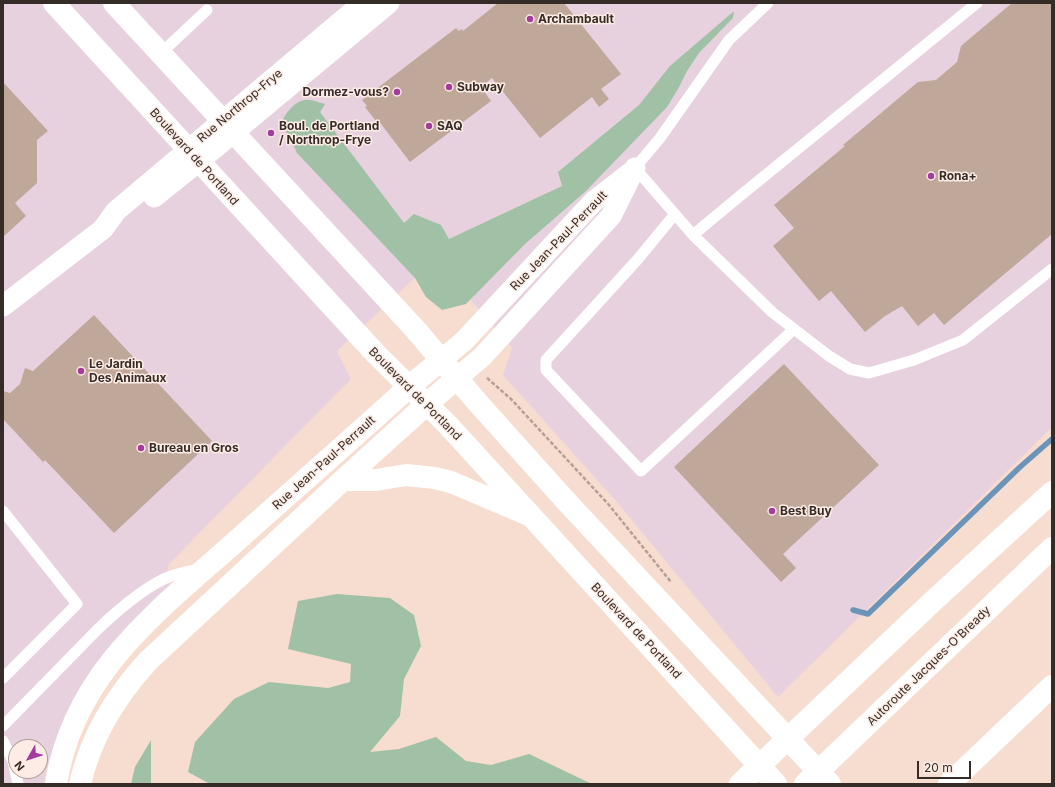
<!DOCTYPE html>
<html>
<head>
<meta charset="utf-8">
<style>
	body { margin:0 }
	#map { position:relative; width:1055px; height:787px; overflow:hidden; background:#f7dcd0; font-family:Inter,sans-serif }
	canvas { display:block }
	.frame { position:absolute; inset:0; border:4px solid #362c27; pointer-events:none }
	.north { position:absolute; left:8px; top:739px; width:40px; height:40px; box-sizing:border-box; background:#fcece5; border:1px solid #ad9f99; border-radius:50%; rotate:231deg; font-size:11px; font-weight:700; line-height:16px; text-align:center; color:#362c27 }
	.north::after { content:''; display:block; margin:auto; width:14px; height:18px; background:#a43c9f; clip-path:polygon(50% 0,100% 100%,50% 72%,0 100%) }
	.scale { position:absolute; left:917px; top:761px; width:54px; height:18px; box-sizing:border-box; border:2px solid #362c27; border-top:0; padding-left:5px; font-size:12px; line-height:14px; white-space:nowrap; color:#362c27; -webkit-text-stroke:3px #fcece5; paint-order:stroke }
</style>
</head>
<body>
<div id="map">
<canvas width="1055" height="787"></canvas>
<div class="frame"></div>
<div class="north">N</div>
<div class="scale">20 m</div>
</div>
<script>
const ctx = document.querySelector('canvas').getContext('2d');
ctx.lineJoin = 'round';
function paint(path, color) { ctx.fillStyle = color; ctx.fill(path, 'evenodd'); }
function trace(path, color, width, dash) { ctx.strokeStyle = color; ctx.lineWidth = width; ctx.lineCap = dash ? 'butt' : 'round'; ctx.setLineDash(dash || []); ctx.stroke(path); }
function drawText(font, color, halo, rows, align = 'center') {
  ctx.font = font + ' Inter,sans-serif'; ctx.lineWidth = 3; ctx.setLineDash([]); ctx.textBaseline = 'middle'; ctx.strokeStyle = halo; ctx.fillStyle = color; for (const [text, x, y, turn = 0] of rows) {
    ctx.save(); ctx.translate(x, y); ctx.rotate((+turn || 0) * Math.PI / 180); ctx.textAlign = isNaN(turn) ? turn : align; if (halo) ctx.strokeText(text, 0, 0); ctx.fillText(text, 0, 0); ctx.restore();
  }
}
paint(new Path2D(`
	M3 3H1052V427L778 697 617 502 503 375 512 348 467 296 417 276 337 351 351 379 168 565 170 592 96 664 65 717 46 771 44 784H3ZM16 747H40V771H16Z`), '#e8d1de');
paint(new Path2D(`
	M734 11 733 18 699 53 687 71 678 89 667 107 586 191 525 244 466 304 442 310 426 297 415 278 297 153 288 134 280 125C285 115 293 101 306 100 311 99 320 103 325 104L320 112 404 223 414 214 441 225 449 239 562 186 558 172 639 105 670 66Z
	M337 594 390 598 414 615 421 646 404 679 400 716 370 752 399 749 436 737 466 761 491 765 529 754 592 784H210L188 772 195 742 234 699 269 682 328 688 350 682 351 664 288 649 298 601Z
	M151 740V784H131L135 767Z`), '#a0c1a5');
trace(new Path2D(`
	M853 610 868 614 1020 467 1052 439`), '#6b94b9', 5.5);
paint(new Path2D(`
	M498 3H564L621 74 601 89 609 99 599 107 592 97 540 138 492 78 481 87 491 101 410 162 378 120 376 121 365 107 367 106 362 100 456 28 459 31 462 29 463 31Z
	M1012 3H1052V234L944 325 934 313 918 326 902 306 885 316 865 332 831 291 819 301 773 246 794 228 774 205 845 146 843 145 918 82 936 80 957 62 961 46Z
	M3 82 48 131 37 140V183L15 203 26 216 3 237Z
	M94 315 212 441 114 533 45 460 43 462 3 419V391L10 393 20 384 25 368 33 371Z
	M784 364 879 465 783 554 796 568 781 582 674 467Z`), '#bfa79a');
trace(new Path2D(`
	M487 378 511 399 609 505 671 582`), '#b5a096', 2.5, [4, 2]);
trace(new Path2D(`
	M768 3 729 40 660 138 635 168 693 235 772 312 829 356 850 369 869 373 914 360 963 340 1052 269
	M161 53 207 10
	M675 214 638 259 546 360V370L641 471 794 329
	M693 235 735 200 977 3
	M3 511 77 604 3 678
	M3 726 99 628C117 611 147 585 171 576 180 573 189 571 198 569
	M3 741 13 761 18 784`), '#fff', 11);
trace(new Path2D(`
	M154 197 199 161 389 3
	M3 306 103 229 116 211 363 3
	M441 360 464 341 594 201 630 173
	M457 378 482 357 611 216 635 168`), '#fff', 21);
trace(new Path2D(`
	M54 3 376 354 447 424 776 784
	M114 3 415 329 478 403 566 501 830 784
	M343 480H376L406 475 435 478 451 482 526 514
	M56 784C74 670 162 608 242 536 298 486 354 437 409 387L441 360
	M80 784C91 736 115 697 148 661L343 480 427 404 457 378`), '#fff', 22);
trace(new Path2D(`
	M740 784 931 603 1052 492
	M805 784 1052 548
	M949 784 1052 686`), '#fff', 22);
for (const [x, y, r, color] of [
	[530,19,4,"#a43c9f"],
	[449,87,4,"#a43c9f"],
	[397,92,4,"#a43c9f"],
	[429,126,4,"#a43c9f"],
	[271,133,4,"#a43c9f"],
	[931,176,4,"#a43c9f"],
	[81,371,4,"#a43c9f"],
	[141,448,4,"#a43c9f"],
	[772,511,4,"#a43c9f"]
]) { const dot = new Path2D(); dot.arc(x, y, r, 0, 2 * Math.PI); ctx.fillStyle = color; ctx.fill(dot); trace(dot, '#fcece5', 1.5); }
drawText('bold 12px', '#362c27', '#fcece5', [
	["Archambault",538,19],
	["Subway",457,87],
	["Dormez-vous?",389,92,"right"],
	["Boul. de Portland",279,126],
	["/ Northrop-Frye",279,140],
	["SAQ",437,126],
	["Rona+",939,176],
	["Le Jardin",89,364],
	["Des Animaux",89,378],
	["Bureau en Gros",149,448],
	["Best Buy",780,511]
], 'left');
drawText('12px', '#362c27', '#fcece5', [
	["Rue Northrop-Frye",240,106,-40],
	["Boulevard de Portland",194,157,48],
	["Rue Jean-Paul-Perrault",559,241,-46],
	["Boulevard de Portland",415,394,45],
	["Rue Jean-Paul-Perrault",324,463,-42],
	["Boulevard de Portland",636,631,47],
	["Autoroute Jacques-O'Bready",929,666,-44]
]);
</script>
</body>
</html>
